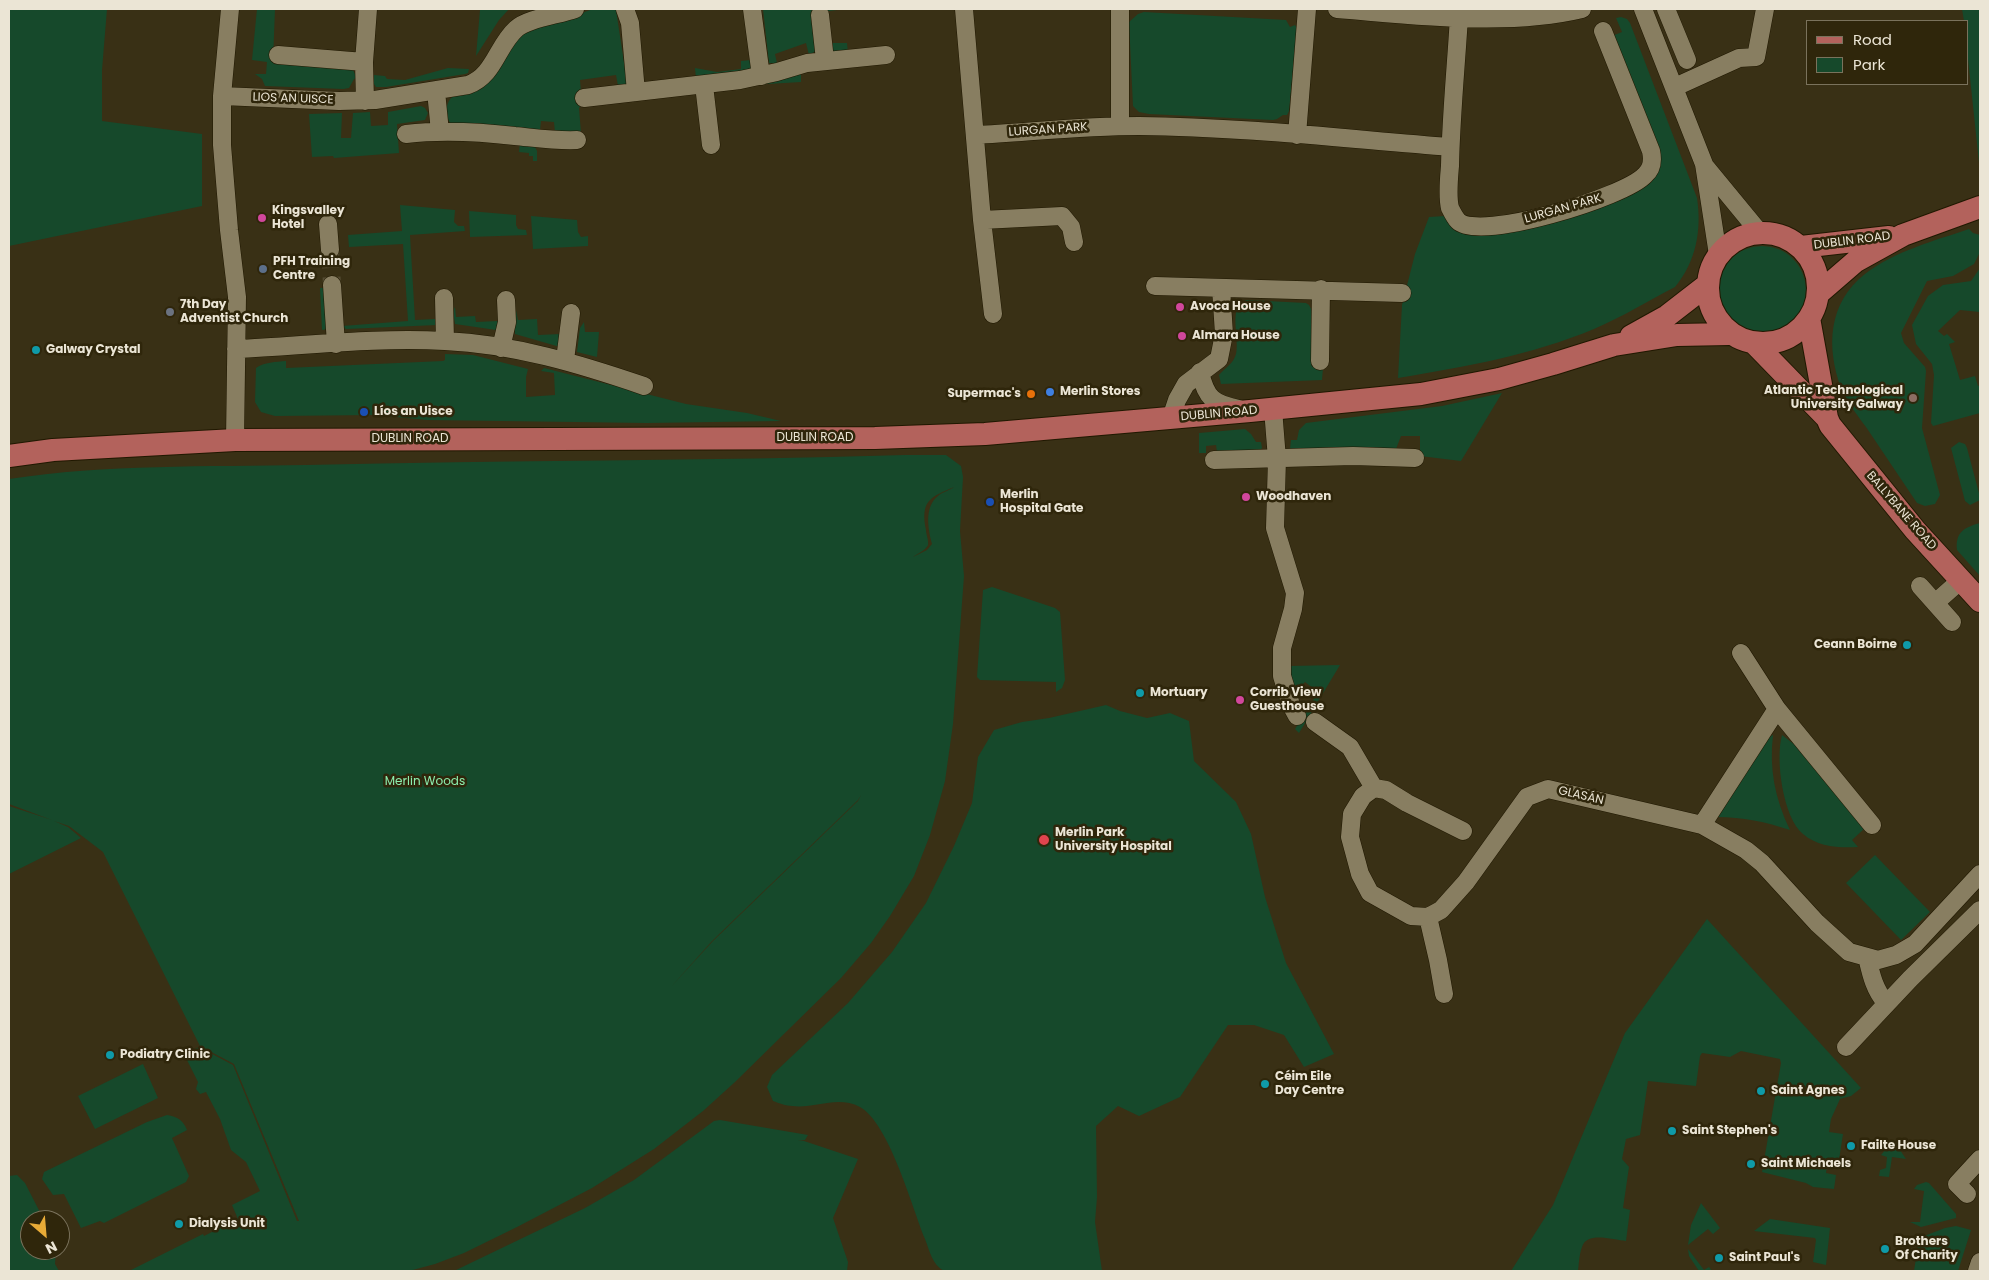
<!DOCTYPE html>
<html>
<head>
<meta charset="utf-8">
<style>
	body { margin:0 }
	#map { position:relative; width:1989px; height:1280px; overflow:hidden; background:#393015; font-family:Poppins,sans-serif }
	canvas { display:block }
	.frame { position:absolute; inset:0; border:10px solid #ebe5d5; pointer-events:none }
	.legend { position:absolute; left:1806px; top:20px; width:162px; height:65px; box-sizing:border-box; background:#2f260b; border:1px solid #7a725c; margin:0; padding:6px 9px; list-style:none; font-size:15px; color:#ebe5d5 }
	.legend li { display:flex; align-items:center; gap:10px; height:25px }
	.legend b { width:25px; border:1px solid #7a725c }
	.north { position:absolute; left:20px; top:1210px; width:50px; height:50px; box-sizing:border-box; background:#2f260b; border:1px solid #7a725c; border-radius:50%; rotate:153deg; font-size:14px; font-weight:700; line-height:20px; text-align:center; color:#ebe5d5 }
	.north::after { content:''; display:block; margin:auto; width:18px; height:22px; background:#e8ab37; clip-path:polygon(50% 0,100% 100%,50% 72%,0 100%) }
</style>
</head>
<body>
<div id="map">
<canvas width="1989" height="1280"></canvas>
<div class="frame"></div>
<ul class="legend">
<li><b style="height:6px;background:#b3625c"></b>Road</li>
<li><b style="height:14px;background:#16492b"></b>Park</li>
</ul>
<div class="north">N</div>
</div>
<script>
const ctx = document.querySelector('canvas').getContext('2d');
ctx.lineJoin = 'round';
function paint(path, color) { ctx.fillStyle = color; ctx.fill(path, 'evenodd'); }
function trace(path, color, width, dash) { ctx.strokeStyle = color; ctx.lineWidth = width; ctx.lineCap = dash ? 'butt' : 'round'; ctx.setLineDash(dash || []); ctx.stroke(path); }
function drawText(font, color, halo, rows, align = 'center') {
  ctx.font = font + ' Poppins,sans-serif'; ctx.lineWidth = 5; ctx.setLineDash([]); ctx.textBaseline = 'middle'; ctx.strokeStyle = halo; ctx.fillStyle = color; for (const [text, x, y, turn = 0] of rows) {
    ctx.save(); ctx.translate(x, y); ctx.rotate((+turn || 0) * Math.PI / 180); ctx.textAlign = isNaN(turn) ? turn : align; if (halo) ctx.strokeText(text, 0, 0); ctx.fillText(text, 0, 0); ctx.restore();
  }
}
paint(new Path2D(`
	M9 9H107L102 70V121L202 134V206L9 246Z
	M257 9H275L273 61 352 68 357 78 354 79 349 88 343 89 265 86 262 79 255 74H266L267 62 252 60Z
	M486 9H509L499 20 476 56 480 10Z
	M593 9 616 10 627 82 626 84 618 86 616 75 580 80 582 104 579 108 581 133H555L554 122 541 121 540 130 451 124C445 117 445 105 451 98L509 50 525 31 563 20Z
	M763 9H837V10L813 13 816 51 809 55 806 43 775 54 777 63H769Z
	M1962 9H1980V172L1968 59V21H1964Z
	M1144 12 1286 20 1290 27 1295 25 1297 29 1289 111 1287 115H1283L1277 119 1273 120 1149 114 1139 112 1133 106 1129 22 1138 14Z
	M1621 17 1627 19 1630 23 1697 198C1702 230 1696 262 1675 287 1648 301 1622 317 1594 329 1532 355 1464 367 1398 378L1402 305 1415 254 1429 217 1445 216 1462 231 1654 177 1612 36 1622 32 1616 18Z
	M832 43H847L848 53 832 52Z
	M751 60 752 67 751 69 696 79 695 68 717 72 741 69V61Z
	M448 68 469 69 468 73 465 74 386 87H376L374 84V75L385 76 387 79 405 80Z
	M801 71V82L751 85Z
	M421 106 425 108 428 113 425 120 397 124 399 153 334 158 333 156 312 157 309 114 342 113 341 138H351L353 113 370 112 371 126 388 125V112Z
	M520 142 535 147 537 151V161H533V156H529V153L519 152Z
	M400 205 455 210 454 222 458 226H464L465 231 410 235 415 320 435 319 436 307 437 325 346 329 342 326 408 321 403 244 349 247 348 235 402 231Z
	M469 211 516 215V225L518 229 526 230 527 235 470 237Z
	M531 216 577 220 578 232 581 237 588 236V246L533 249Z
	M1969 229 1973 233 1980 235V252L1974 264 1953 276 1927 281 1901 333 1904 343 1925 367 1926 371 1922 428 1940 495 1935 504 1925 506 1917 503C1900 478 1883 452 1866 427 1857 415 1847 402 1841 388 1826 347 1828 303 1865 274 1895 251 1934 241 1969 229Z
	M1718 290a44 44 0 1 1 88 0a44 44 0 1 1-88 0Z
	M1980 268V312L1960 310 1938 331 1944 336 1947 334 1955 342 1949 344 1960 380 1975 376 1978 386 1980 385V413L1933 426 1931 423 1934 375 1932 364 1916 344 1912 325 1928 296 1943 285 1971 281Z
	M320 288H326L327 329 322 330Z
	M1247 300 1306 303 1309 305 1313 313 1312 366 1323 368 1322 380 1221 384 1219 375C1226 367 1233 364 1236 354 1240 339 1227 303 1247 300Z
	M455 307 456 317 475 316 476 322 498 321 501 315 496 330 455 324 453 311Z
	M516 310 518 320 537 319 538 335 561 334 560 347 515 334 514 314Z
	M584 322 585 332H599L597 357 577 352 580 328Z
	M445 354 473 355 528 369 526 377V397L555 395 554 373 541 371 544 368 686 404 747 413 781 421 647 423 427 420 376 415 275 416 261 412 255 402 256 368C264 362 276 362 286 361V368L443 361 445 360Z
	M1502 393 1461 461 1420 456V436H1401L1396 449H1290L1291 440H1297L1299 430 1306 423 1442 406Z
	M1245 429 1251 434 1256 442H1261L1262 448 1260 450 1217 452 1216 445 1206 446V453H1199V433Z
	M1959 442 1965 444 1967 448 1980 497V500L1970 505 1965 501 1951 448Z
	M905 455H946L961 466 963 477 960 531 964 576 953 724 945 781 930 835 914 876 890 916 871 943 841 978 735 1082 703 1111 654 1149 592 1188 517 1227 464 1253 435 1264 409 1271H129L203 1234 204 1236 238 1219 232 1205 260 1191 246 1162 231 1150 220 1119 206 1092 200 1094 196 1089 198 1082 184 1054 199 1047 233 1065 297 1221H299L234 1064 200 1046 103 852 69 826 54 821 68 827 81 838 9 874V806L52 820 9 804V479C106 464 207 467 306 465 505 460 705 461 905 455ZM954 487C951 490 942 492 938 496 924 507 928 529 932 544L927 550 913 557C917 554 926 550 928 545 929 541 926 534 926 530 920 500 931 497 954 487ZM861 795 858 801 713 941 670 988 712 941 858 800Z
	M1980 523V576L1957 550C1955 532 1965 527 1980 523Z
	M992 587 1055 608 1060 612 1065 680 1062 688 1056 692V682L980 680 977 677 983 590Z
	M1340 665 1299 733 1295 729 1318 692 1305 682 1299 688 1292 685 1289 666Z
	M1106 705 1120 711 1147 718 1170 713 1189 721 1194 761 1236 802 1251 834 1265 897 1286 963 1334 1054 1304 1067 1284 1035 1254 1025H1228L1180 1097 1139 1116 1118 1106 1096 1126 1097 1197 1095 1222 1102 1271H944C932 1264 930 1252 925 1239 912 1207 889 1123 860 1107 837 1095 815 1109 792 1106 786 1106 779 1103 773 1101L767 1087 772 1075 848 1003 892 952 926 903 954 846 972 803 978 757 994 730 1022 722 1049 718Z
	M1773 735C1769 769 1775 799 1790 830 1766 822 1742 817 1717 817L1767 738Z
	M1782 735 1795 745 1865 828 1852 840 1858 847C1839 848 1818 847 1803 834 1783 818 1775 759 1782 735Z
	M1875 855 1930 912 1901 940 1846 883Z
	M1707 919 1861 1088 1851 1096 1840 1099 1831 1119 1829 1132 1843 1134 1839 1160 1828 1159 1826 1173 1836 1175 1834 1189 1813 1187 1806 1183 1762 1172 1781 1063 1780 1059 1741 1051 1730 1057 1702 1053 1700 1056 1696 1086 1648 1081 1640 1135 1626 1139 1622 1159 1629 1167 1623 1208 1630 1210 1626 1241C1613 1240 1587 1231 1582 1247 1579 1255 1579 1264 1578 1271H1511L1553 1205 1625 1033Z
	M143 1064 158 1098 95 1129 78 1096Z
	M167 1115C178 1117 183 1120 187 1130L172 1138 189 1176 186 1182 104 1223 100 1221 81 1228 64 1194 53 1195 42 1179 44 1172 147 1122Z
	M720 1120 808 1135 805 1140 798 1141H804L858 1159 833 1218 848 1262 847 1271H454L585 1208 634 1180 714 1121Z
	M1893 1146 1900 1150 1906 1159 1892 1157 1889 1177 1879 1176 1880 1170 1886 1168 1887 1157 1881 1155 1886 1149Z
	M17 1175 25 1183 44 1220H30V1250H56L55 1264 59 1271H9V1176Z
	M1926 1182 1929 1183 1956 1214V1218L1921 1227 1910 1222H1920L1924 1191 1914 1189 1917 1185Z
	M1701 1203 1720 1228 1713 1234 1708 1229 1688 1245 1691 1225Z
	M1770 1219 1830 1228 1826 1265 1813 1262 1816 1240 1815 1238 1754 1231Z
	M1956 1226 1971 1230 1958 1271H1914L1919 1238 1945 1228Z
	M1688 1249 1704 1270 1709 1267 1712 1271H1699L1689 1256Z`), '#16492b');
trace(new Path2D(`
	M330 250 332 285`), '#544b32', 18, [18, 9]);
const minor = new Path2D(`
	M230 9 222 96V145L229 230 237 297 235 440
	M625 9 630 23 636 92
	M752 9 761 76
	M964 9 982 220 993 314
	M1120 9V126
	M1337 9C1413 15 1507 27 1582 9
	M1643 9 1704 164 1718 255
	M1666 9 1687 60
	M820 15 825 60
	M1459 17C1456 67 1451 116 1450 166 1449 178 1447 196 1450 208 1452 212 1455 218 1458 221 1479 242 1625 197 1645 175 1652 169 1653 160 1651 151L1603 31
	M278 55 364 62
	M704 85 711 145
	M1675 87 1739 58 1756 57 1765 9
	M436 91 440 132
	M222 96 339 101 375 100 468 85C494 76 497 46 516 29 528 18 559 15 575 9
	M584 98 740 80 777 72 807 63 886 55
	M365 101 364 62 368 9
	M406 134C439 130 481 132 515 136 536 138 556 141 577 140
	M976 135C1030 132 1085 126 1139 126 1243 127 1347 139 1450 147
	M1297 135 1307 9
	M1704 165 1760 233
	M982 220 1062 216 1071 227 1074 242
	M328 224 330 250
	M332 285 336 344
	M1155 286 1402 293
	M444 298 445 341
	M501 348 507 322 506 300
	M236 349C305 346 375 337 445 341 513 344 580 364 644 386
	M565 360 571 313
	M1320 361 1321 289
	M1200 372C1206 398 1213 404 1239 409
	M1273 409 1277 459 1275 528 1295 593 1293 609 1282 648V676L1291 705 1297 716
	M1171 418 1177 400 1186 384 1219 359 1224 334 1221 288
	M1214 460 1353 456 1415 458
	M1920 586 1952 622
	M1935 603 1961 580
	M1741 653 1777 709 1872 825
	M1315 722 1350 747 1374 788
	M1702 825 1777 709
	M1463 831 1407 803 1386 790 1374 788 1363 796 1352 814 1350 837 1360 874 1370 893 1411 916 1428 917 1441 910 1466 882 1527 797 1548 789 1702 825 1746 850 1762 863 1817 923 1849 952 1878 960 1896 955 1915 944 1980 874
	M1428 917 1438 960 1444 994
	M1867 957C1871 974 1874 989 1886 1003
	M1846 1047 1910 979 1980 910
	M1967 1194 1957 1184 1980 1159
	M1977 1271 1980 1262`);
const major = new Path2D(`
	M1708 288a55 55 0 1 1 110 0a55 55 0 1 1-110 0Z
	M1801 247 1889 237
	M1819 293 1856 261 1903 235 1980 207
	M1809 318 1827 418 1830 425 1915 530 1980 601
	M1631 336 1667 316 1707 285
	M1754 343 1827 418
	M9 456 53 450 235 440 875 438 985 434 1250 411 1421 394 1499 379 1553 364 1614 345 1677 335 1729 334`);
trace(minor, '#201800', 19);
trace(major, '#201800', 24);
trace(minor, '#887e61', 18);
trace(major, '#b3625c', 22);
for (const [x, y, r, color] of [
	[262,218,5,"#d1479c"],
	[263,269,5,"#5c6f8a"],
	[1180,307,5,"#d1479c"],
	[170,312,5,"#6b7280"],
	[1182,336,5,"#d1479c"],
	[36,350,5,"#0f9aa8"],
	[1050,392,5,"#3f7fe0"],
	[1031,394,5,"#e8710a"],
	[1913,398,5,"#8d6e63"],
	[364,412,5,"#1a4fb4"],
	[1246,497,5,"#d1479c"],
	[990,502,5,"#1a4fb4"],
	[1907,645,5,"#0f9aa8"],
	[1140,693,5,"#0f9aa8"],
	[1240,700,5,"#d1479c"],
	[1044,840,6,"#e0444e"],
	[110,1055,5,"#0f9aa8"],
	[1265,1084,5,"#0f9aa8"],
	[1761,1091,5,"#0f9aa8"],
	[1672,1131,5,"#0f9aa8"],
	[1851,1146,5,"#0f9aa8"],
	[1751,1164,5,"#0f9aa8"],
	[179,1224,5,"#0f9aa8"],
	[1885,1249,5,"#0f9aa8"],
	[1719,1258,5,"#0f9aa8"]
]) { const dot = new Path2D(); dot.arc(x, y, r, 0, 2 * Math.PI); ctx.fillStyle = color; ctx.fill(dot); trace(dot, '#2f260b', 2); }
drawText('12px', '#ebe5d5', '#2f260b', [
	["LIOS AN UISCE",293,99,2],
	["LURGAN PARK",1048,130,-4],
	["LURGAN PARK",1563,209,-16],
	["DUBLIN ROAD",1852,241,-7],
	["DUBLIN ROAD",1219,414,-5],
	["DUBLIN ROAD",815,438],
	["DUBLIN ROAD",410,439],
	["BALLYBANE ROAD",1901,511,49],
	["GLASÁN",1581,796,13]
]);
drawText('bold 12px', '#ebe5d5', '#2f260b', [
	["Kingsvalley",272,211],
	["Hotel",272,225],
	["PFH Training",273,262],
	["Centre",273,276],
	["7th Day",180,305],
	["Adventist Church",180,319],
	["Avoca House",1190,307],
	["Almara House",1192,336],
	["Galway Crystal",46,350],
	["Atlantic Technological",1903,391,"right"],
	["University Galway",1903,405,"right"],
	["Merlin Stores",1060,392],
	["Supermac's",1021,394,"right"],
	["Líos an Uisce",374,412],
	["Merlin",1000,495],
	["Hospital Gate",1000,509],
	["Woodhaven",1256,497],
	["Ceann Boirne",1897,645,"right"],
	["Mortuary",1150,693],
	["Corrib View",1250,693],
	["Guesthouse",1250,707],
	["Merlin Park",1055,833],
	["University Hospital",1055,847],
	["Podiatry Clinic",120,1055],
	["Céim Eile",1275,1077],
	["Day Centre",1275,1091],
	["Saint Agnes",1771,1091],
	["Saint Stephen's",1682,1131],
	["Failte House",1861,1146],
	["Saint Michaels",1761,1164],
	["Dialysis Unit",189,1224],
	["Brothers",1895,1242],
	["Of Charity",1895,1256],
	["Saint Paul's",1729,1258]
], 'left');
drawText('12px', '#8ceeae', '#2f260b', [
	["Merlin Woods",425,782]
]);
</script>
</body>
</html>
